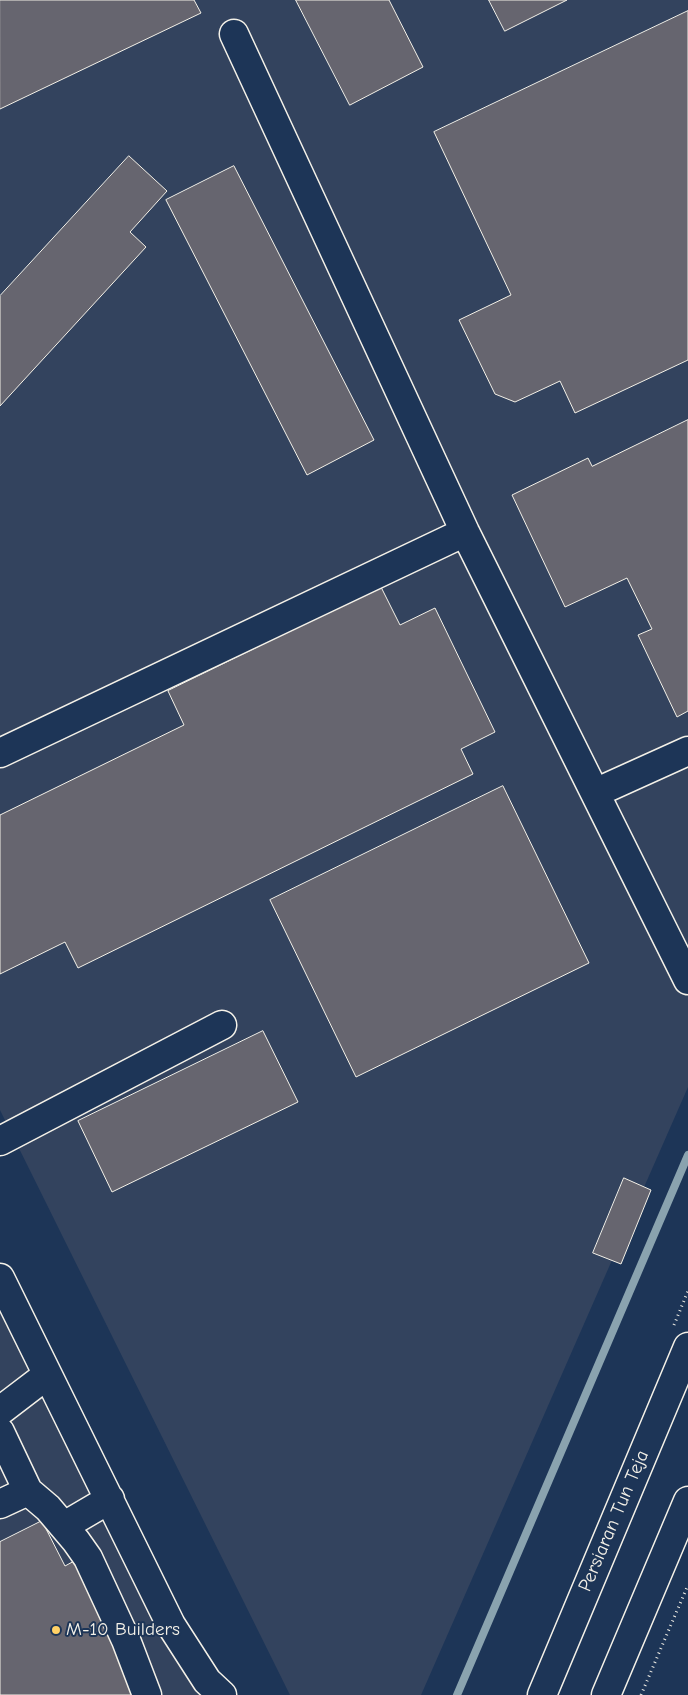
<!DOCTYPE html>
<html>
<head>
<meta charset="utf-8">
<style>
	body { margin:0 }
	canvas { display:block; background:#1d3557 }
</style>
</head>
<body>
<canvas width="688" height="1695"></canvas>
<script>
const ctx = document.querySelector('canvas').getContext('2d');
ctx.lineJoin = 'round';
function paint(path, color) { ctx.fillStyle = color; ctx.fill(path, 'evenodd'); }
function trace(path, color, width, dash) { ctx.strokeStyle = color; ctx.lineWidth = width; ctx.lineCap = dash ? 'butt' : 'round'; ctx.setLineDash(dash || []); ctx.stroke(path); }
function drawText(font, color, halo, rows, align = 'center') {
  ctx.font = font + ' "Comic Neue",sans-serif'; ctx.lineWidth = 4; ctx.setLineDash([]); ctx.textBaseline = 'middle'; ctx.strokeStyle = halo; ctx.fillStyle = color; for (const [text, x, y, turn = 0] of rows) {
    ctx.save(); ctx.translate(x, y); ctx.rotate((+turn || 0) * Math.PI / 180); ctx.textAlign = isNaN(turn) ? turn : align; if (halo) ctx.strokeText(text, 0, 0); ctx.fillText(text, 0, 0); ctx.restore();
  }
}
paint(new Path2D(`
	M0 0H688V1087L421 1695H290L0 1110Z
	M0 1302 199 1695H0Z`), '#33435e');
trace(new Path2D(`
	M457 1695 688 1155`), '#8aa3af', 8);
const building = new Path2D(`
	M0 0H194L201 13 0 109Z
	M296 0H389L423 67 350 105Z
	M489 0H567L505 31Z
	M688 11V360L575 413 560 381 515 402 495 394 459 320 511 295 434 132Z
	M129 156 167 191 130 232 146 247 0 406V296Z
	M234 166 374 440 307 475 166 200Z
	M688 420V711L677 717 638 635 652 629 627 578 565 607 512 495 588 458 592 466Z
	M381 587 400 625 435 608 495 732 461 749 473 774 78 968 65 942 0 974V815L184 725 168 691Z
	M503 786 589 963 356 1077 270 900Z
	M263 1031 298 1102 112 1192 78 1121Z
	M624 1178 651 1190 621 1264 593 1253Z
	M42 1521 65 1566 76 1560 144 1695H0V1542Z`);
paint(building, '#66656f');
trace(building, '#f4f1e8', 1);
const minor = new Path2D(`
	M234 34 465 532 688 980
	M0 753 465 532
	M595 793 688 751
	M0 1141 222 1025
	M0 1278 171 1625 207 1681 222 1695
	M0 1411 47 1375
	M0 1432 28 1491 0 1504
	M28 1491 48 1508 76 1541 88 1558 126 1640 147 1695
	M64 1526 110 1499`);
const major = new Path2D(`
	M542 1695 688 1347
	M606 1695 688 1501`);
trace(minor, '#f4f1e8', 31);
trace(major, '#f4f1e8', 31);
trace(new Path2D(`
	M674 1325 688 1291
	M641 1695 688 1585`), '#f4f1e8', 3, [1, 4]);
trace(minor, '#1d3557', 28);
trace(major, '#1d3557', 28);
for (const [x, y, r, color] of [
	[56,1630,5,"#ffd166"]
]) { const dot = new Path2D(); dot.arc(x, y, r, 0, 2 * Math.PI); ctx.fillStyle = color; ctx.fill(dot); trace(dot, '#1d3557', 2); }
drawText('19px', '#f4f1e8', '#1d3557', [
	["Persiaran Tun Teja",614,1521,-67]
]);
drawText('19px', '#f4f1e8', '#1d3557', [
	["M-10 Builders",66,1630]
], 'left');
</script>
</body>
</html>
